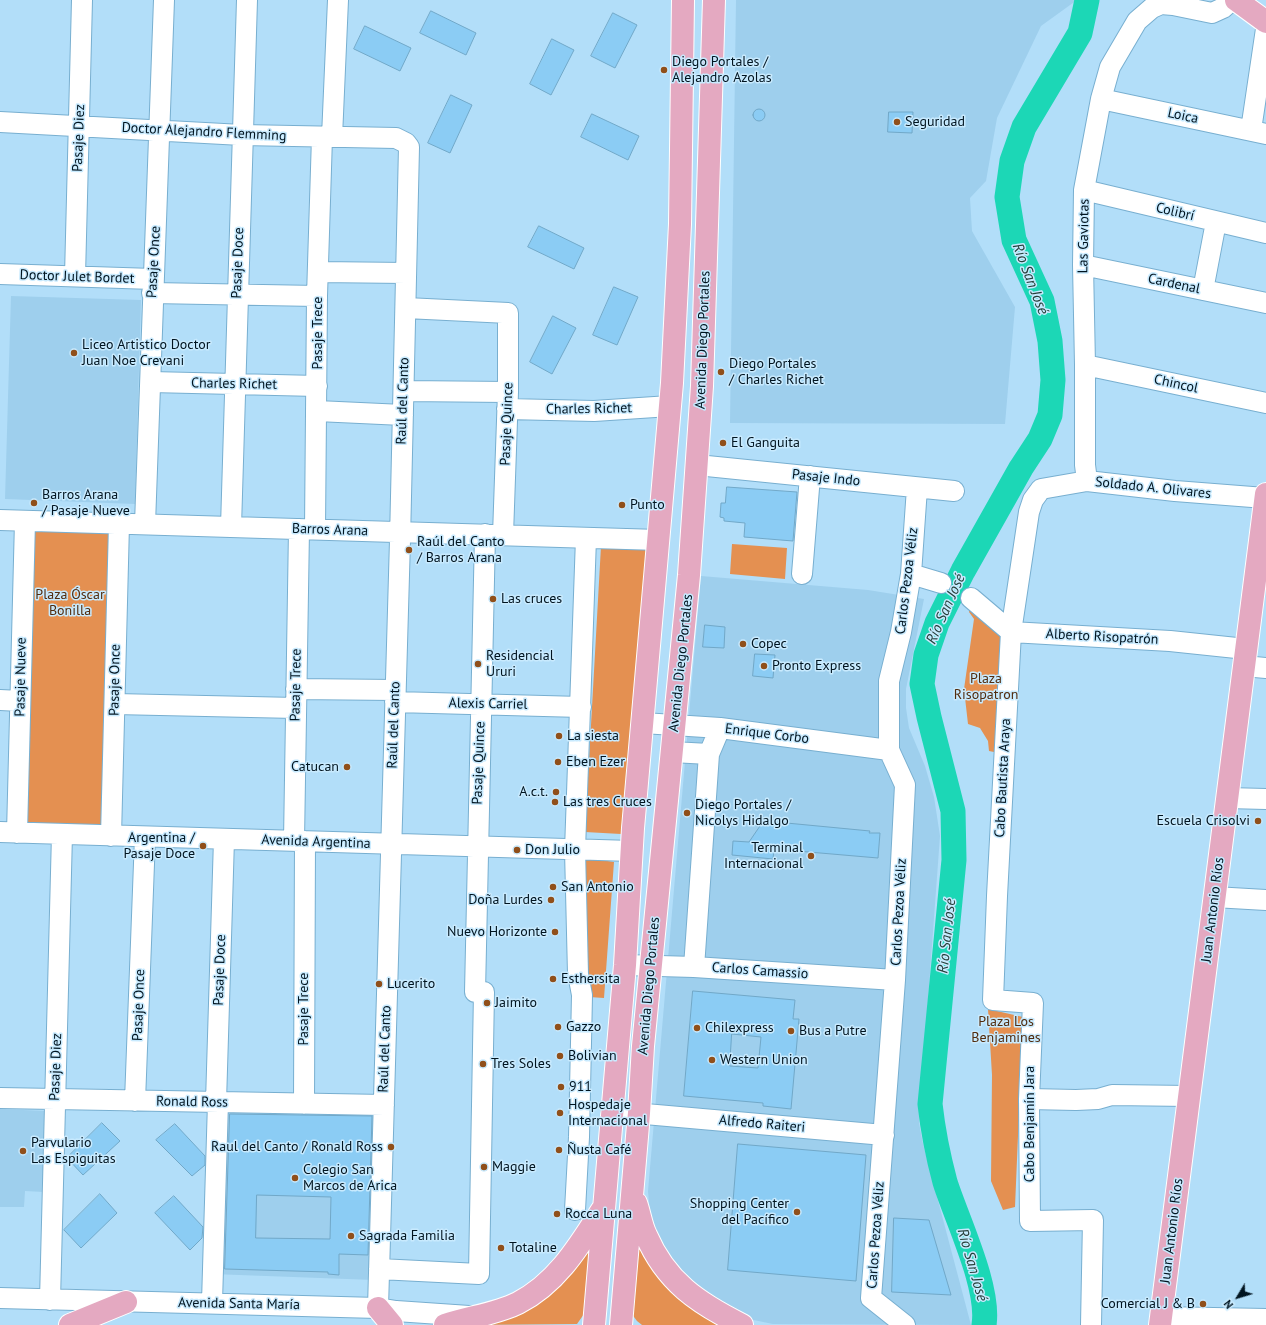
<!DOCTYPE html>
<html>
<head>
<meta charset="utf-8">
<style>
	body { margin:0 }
	#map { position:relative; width:1266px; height:1325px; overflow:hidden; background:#b2def9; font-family:"PT Sans",sans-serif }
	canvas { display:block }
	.north { position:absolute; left:1218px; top:1277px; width:40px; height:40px; -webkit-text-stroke:3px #c8eafe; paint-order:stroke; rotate:232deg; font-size:11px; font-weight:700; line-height:16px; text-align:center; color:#001420 }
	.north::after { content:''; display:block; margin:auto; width:14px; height:18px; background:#001420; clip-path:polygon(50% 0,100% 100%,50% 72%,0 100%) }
</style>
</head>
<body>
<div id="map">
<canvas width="1266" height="1325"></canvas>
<div class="north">N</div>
</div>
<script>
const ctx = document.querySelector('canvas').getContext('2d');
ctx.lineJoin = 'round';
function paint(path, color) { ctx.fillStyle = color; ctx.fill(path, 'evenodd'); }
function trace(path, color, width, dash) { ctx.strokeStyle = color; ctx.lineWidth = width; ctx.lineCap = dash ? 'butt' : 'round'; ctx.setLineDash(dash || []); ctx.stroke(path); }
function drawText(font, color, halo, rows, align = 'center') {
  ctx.font = font + ' "PT Sans",sans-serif'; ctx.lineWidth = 3; ctx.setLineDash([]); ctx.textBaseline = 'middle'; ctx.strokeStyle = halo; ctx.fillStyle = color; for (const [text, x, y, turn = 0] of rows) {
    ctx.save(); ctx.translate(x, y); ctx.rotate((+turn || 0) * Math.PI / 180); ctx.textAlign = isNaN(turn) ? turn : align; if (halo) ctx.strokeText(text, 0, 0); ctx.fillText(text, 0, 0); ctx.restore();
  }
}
paint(new Path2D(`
	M736 0H1077L1041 26 997 118 986 181 970 198 972 231 1015 307 1005 424 730 423Z
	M11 296 141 300 135 504 5 499Z
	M701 576 868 590 924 599 906 689V708L909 728 925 766 934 797 940 836 919 1123 923 1144 971 1325 773 1324 729 1315 668 1262 650 1215 648 1191Z
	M215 1105 377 1110 374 1280 212 1274Z
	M0 1109 46 1111 44 1192 25 1191 24 1207H0Z`), '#9ecfed');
paint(new Path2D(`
	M31 527 112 530 105 828 24 824Z
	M732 544 787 548 785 579 730 574Z
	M601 546 647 547 621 834 585 832Z
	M971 598 1011 632 1004 754 989 751 988 741 980 728 968 724 964 689 974 619 969 612Z
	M581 857 614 862 604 998 589 997V977L583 975Z
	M988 1009 1023 1017 1015 1207 1003 1210 991 1181 992 1075Z
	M591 1232 584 1314 577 1324 469 1325 495 1319Z
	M637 1232 691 1308 719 1325H642L637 1321 631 1313Z`), '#e49051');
trace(new Path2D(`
	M984 1325C990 1287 957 1220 945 1182 938 1156 933 1131 930 1104L954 860 953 811 929 717 922 684 926 655 937 623 963 571 1021 468 1040 439 1050 415 1053 380 1050 341 1042 301 1014 240 1007 197 1012 161 1024 127 1080 33 1087 0`), '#1cd7b6', 25);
const building = new Path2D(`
	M431 11 476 33 466 55 420 33Z
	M613 13 637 25 615 68 591 56Z
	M365 26 411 48 400 71 354 49Z
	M552 39 574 50 551 95 530 84Z
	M451 95 472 105 450 153 428 143Z
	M753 115a6 6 0 1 1 12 0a6 6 0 1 1-12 0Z
	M889 112H913L912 133 888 132Z
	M592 114 639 136 628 160 581 137Z
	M539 226 584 248 574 269 528 247Z
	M614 287 638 297 617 345 593 335Z
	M553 316 576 328 552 374 530 362Z
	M727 487 797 492 793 541 744 537 745 523 724 521V518L720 517 721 503H725Z
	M705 625 725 627 724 648 703 647Z
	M755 654 775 655 773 678 753 676Z
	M776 822 870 831 869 833H880L878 858 774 849 773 859 732 855 733 841 749 842 762 823 775 825Z
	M693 991 795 1000 793 1019H799L791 1109 763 1106V1103L684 1096ZM732 1034 761 1037 758 1068 730 1066Z
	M230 1114 372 1116 368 1255 339 1254V1275L328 1274V1272L225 1269ZM257 1195 331 1197 330 1239 256 1238Z
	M102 1123 120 1141 83 1175 67 1158Z
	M175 1124 205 1156V1165L192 1176 156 1140Z
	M738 1144 866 1155 856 1281 728 1270Z
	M100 1194 117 1213 81 1248 64 1230Z
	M174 1196 203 1227 202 1238 190 1250 155 1213Z
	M894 1218 929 1220 951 1295 892 1292Z`);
paint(building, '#8bccf4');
trace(building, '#71a8c8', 1);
const minor = new Path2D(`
	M1101 99 1266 134
	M0 122 242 135 396 138 406 143 409 147 400 540 378 1308
	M1251 130 1266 29
	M332 137 338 0
	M1084 190 1266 233
	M1083 265 1266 303
	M319 272 406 273
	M0 274 153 279
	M75 276 82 0
	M1203 290 1216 222
	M152 293 317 296
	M406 308 508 313V392L503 535
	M1085 365 1266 403
	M151 382 317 386
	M404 391 508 392
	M507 409 594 411 670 406
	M317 411 403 415
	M697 465 954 491
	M1087 481 1085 465V365L1083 265 1084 190 1101 99 1110 67 1137 21 1152 8 1161 4 1173 5 1212 13 1223 8 1232 0
	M0 520 659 540
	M145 524 164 0
	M231 527 247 0
	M315 529 317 296 322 137
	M802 574 810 476
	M911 574 941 583
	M971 598 1011 632 1170 641 1246 649
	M1244 666 1266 668
	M296 689 395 690
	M0 700 20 701
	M395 702 581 707
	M115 704 296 708
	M643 723 720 728 889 750
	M672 752 709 754
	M1227 798 1266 799
	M0 832 632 851
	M17 833 25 521
	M111 836 119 524
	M294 841 299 529
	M1214 897 1266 900
	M625 965 694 967 895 980
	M694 967 709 754 720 728
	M0 1098 384 1105
	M1029 1099 1076 1100 1098 1099 1112 1095 1189 1096
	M135 1101 145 837
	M216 1102 224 839
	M304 1104 305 841
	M611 1111 884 1135
	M575 1210 579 1137 582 995 578 974 575 850 586 538
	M379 1269 479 1274 484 992H475L485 534
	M0 1298C126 1302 252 1304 378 1308L396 1311 469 1316
	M50 1300 62 834
	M212 1302 218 1102
	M1161 1317 1266 1319
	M905 1325 871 1298 895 980 905 785 889 750V681L901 632 911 574 917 488
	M1091 1325 1093 1220 1030 1221 1029 1099 1033 1003 993 1000 997 896 1011 632 1029 512 1033 500 1041 489 1087 481 1175 491 1265 498`);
const major = new Path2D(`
	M1236 0 1266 22
	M636 1203C640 1214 641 1225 646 1235 666 1282 698 1303 742 1325
	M378 1308 392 1325
	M70 1325 126 1302
	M445 1325C469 1317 496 1314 518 1303 557 1283 579 1246 602 1210
	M594 1325 625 965 633 828 672 383 680 224 683 0
	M621 1325 639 1113 643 1046 689 575 702 386 714 0
	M1160 1325 1266 494`);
trace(minor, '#78afd0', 22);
trace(major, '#fff', 24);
trace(minor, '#fff', 20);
trace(major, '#e4a9c1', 22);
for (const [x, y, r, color] of [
	[664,70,4,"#904f1a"],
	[897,122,4,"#904f1a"],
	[74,353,4,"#904f1a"],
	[721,372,4,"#904f1a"],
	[723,443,4,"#904f1a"],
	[34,503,4,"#904f1a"],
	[622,505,4,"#904f1a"],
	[409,550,4,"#904f1a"],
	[493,599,4,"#904f1a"],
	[743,644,4,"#904f1a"],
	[478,664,4,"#904f1a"],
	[764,666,4,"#904f1a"],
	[559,736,4,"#904f1a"],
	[558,762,4,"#904f1a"],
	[347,767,4,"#904f1a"],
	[556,792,4,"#904f1a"],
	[555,802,4,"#904f1a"],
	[687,813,4,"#904f1a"],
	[1258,821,4,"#904f1a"],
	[203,846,4,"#904f1a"],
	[517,850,4,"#904f1a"],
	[811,856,4,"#904f1a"],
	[553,887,4,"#904f1a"],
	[551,900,4,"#904f1a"],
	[555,932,4,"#904f1a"],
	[553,979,4,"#904f1a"],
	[379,984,4,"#904f1a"],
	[487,1003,4,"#904f1a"],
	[558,1027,4,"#904f1a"],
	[697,1028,4,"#904f1a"],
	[791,1031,4,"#904f1a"],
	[560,1056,4,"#904f1a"],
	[712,1060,4,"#904f1a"],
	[483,1064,4,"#904f1a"],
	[561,1087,4,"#904f1a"],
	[560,1113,4,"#904f1a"],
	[391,1147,4,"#904f1a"],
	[559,1150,4,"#904f1a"],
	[23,1151,4,"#904f1a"],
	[484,1167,4,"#904f1a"],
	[295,1178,4,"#904f1a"],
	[797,1212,4,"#904f1a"],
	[557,1214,4,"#904f1a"],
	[351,1236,4,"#904f1a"],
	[501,1248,4,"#904f1a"],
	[1203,1304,4,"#904f1a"]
]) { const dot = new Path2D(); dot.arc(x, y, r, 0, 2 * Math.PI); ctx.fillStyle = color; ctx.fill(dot); trace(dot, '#c8eafe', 1.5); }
drawText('14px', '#001420', '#c8eafe', [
	["Diego Portales /",672,62],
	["Alejandro Azolas",672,78],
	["Seguridad",905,122],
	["Liceo Artistico Doctor",82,345],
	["Juan Noe Crevani",82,361],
	["Diego Portales",729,364],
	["/ Charles Richet",729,380],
	["El Ganguita",731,443],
	["Barros Arana",42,495],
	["/ Pasaje Nueve",42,511],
	["Punto",630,505],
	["Raúl del Canto",417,542],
	["/ Barros Arana",417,558],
	["Las cruces",501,599],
	["Copec",751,644],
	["Residencial",486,656],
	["Ururi",486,672],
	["Pronto Express",772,666],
	["La siesta",567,736],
	["Eben Ezer",566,762],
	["Catucan",339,767,"right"],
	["A.c.t.",548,792,"right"],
	["Las tres Cruces",563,802],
	["Diego Portales /",695,805],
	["Nicolys Hidalgo",695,821],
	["Escuela Crisolvi",1250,821,"right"],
	["Argentina /",195,838,"right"],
	["Pasaje Doce",195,854,"right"],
	["Terminal",803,848,"right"],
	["Internacional",803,864,"right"],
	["Don Julio",525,850],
	["San Antonio",561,887],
	["Doña Lurdes",543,900,"right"],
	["Nuevo Horizonte",547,932,"right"],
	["Esthersita",561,979],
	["Lucerito",387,984],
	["Jaimito",495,1003],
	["Gazzo",566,1027],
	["Chilexpress",705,1028],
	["Bus a Putre",799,1031],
	["Bolivian",568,1056],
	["Western Union",720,1060],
	["Tres Soles",491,1064],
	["911",569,1087],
	["Hospedaje",568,1105],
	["Internacional",568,1121],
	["Parvulario",31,1143],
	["Las Espiguitas",31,1159],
	["Raul del Canto / Ronald Ross",383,1147,"right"],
	["Ñusta Café",567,1150],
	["Maggie",492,1167],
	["Colegio San",303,1170],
	["Marcos de Arica",303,1186],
	["Shopping Center",789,1204,"right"],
	["del Pacífico",789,1220,"right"],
	["Rocca Luna",565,1214],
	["Sagrada Familia",359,1236],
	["Totaline",509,1248],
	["Comercial J & B",1195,1304,"right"]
], 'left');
drawText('14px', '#001420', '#c8eafe', [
	["Loica",1183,116,12],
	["Doctor Alejandro Flemming",204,132,3],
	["Pasaje Diez",79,138,-88],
	["Colibrí",1175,212,13],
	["Las Gaviotas",1084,236,-89],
	["Pasaje Once",154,262,-87],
	["Pasaje Doce",238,263,-88],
	["Doctor Julet Bordet",77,277,2],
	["Cardenal",1174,284,12],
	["Pasaje Trece",318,333,-90],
	["Avenida Diego Portales",703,340,-88],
	["Charles Richet",234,384,1],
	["Chincol",1176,384,12],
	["Raúl del Canto",403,401,-88],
	["Charles Richet",589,409,-1],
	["Pasaje Quince",507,424,-88],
	["Pasaje Indo",826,478,6],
	["Soldado A. Olivares",1153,488,6],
	["Barros Arana",330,530,2],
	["Carlos Pezoa Véliz",907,581,-83],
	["Alberto Risopatrón",1102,637,3],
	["Avenida Diego Portales",681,663,-84],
	["Pasaje Nueve",21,677,-89],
	["Pasaje Once",115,680,-89],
	["Pasaje Trece",296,685,-89],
	["Alexis Carriel",488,704,1],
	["Raúl del Canto",394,725,-88],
	["Enrique Corbo",767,734,7],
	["Pasaje Quince",479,763,-88],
	["Cabo Bautista Araya",1003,778,-87],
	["Avenida Argentina",316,842,2],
	["Juan Antonio Ríos",1213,910,-83],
	["Carlos Pezoa Véliz",899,912,-87],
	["Pasaje Doce",220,970,-88],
	["Carlos Camassio",760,971,4],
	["Avenida Diego Portales",649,986,-85],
	["Pasaje Once",139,1005,-88],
	["Pasaje Trece",304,1009,-90],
	["Raúl del Canto",385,1049,-88],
	["Pasaje Diez",56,1067,-88],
	["Ronald Ross",192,1102,1],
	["Alfredo Raiteri",762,1124,5],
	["Cabo Benjamín Jara",1030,1124,-90],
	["Juan Antonio Ríos",1172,1231,-83],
	["Carlos Pezoa Véliz",876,1235,-86],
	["Avenida Santa María",239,1304,1]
]);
drawText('14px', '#522c0e', '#c8eafe', [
	["Plaza Óscar",70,595],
	["Bonilla",70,611],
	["Plaza",986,679],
	["Risopatron",986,695],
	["Plaza Los",1006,1022],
	["Benjamines",1006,1038]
]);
drawText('italic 15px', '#253f39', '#c8eafe', [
	["Río San José",1030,279,69],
	["Río San José",946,609,-66],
	["Río San José",947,936,-84],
	["Río San José",972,1265,74]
]);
</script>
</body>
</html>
